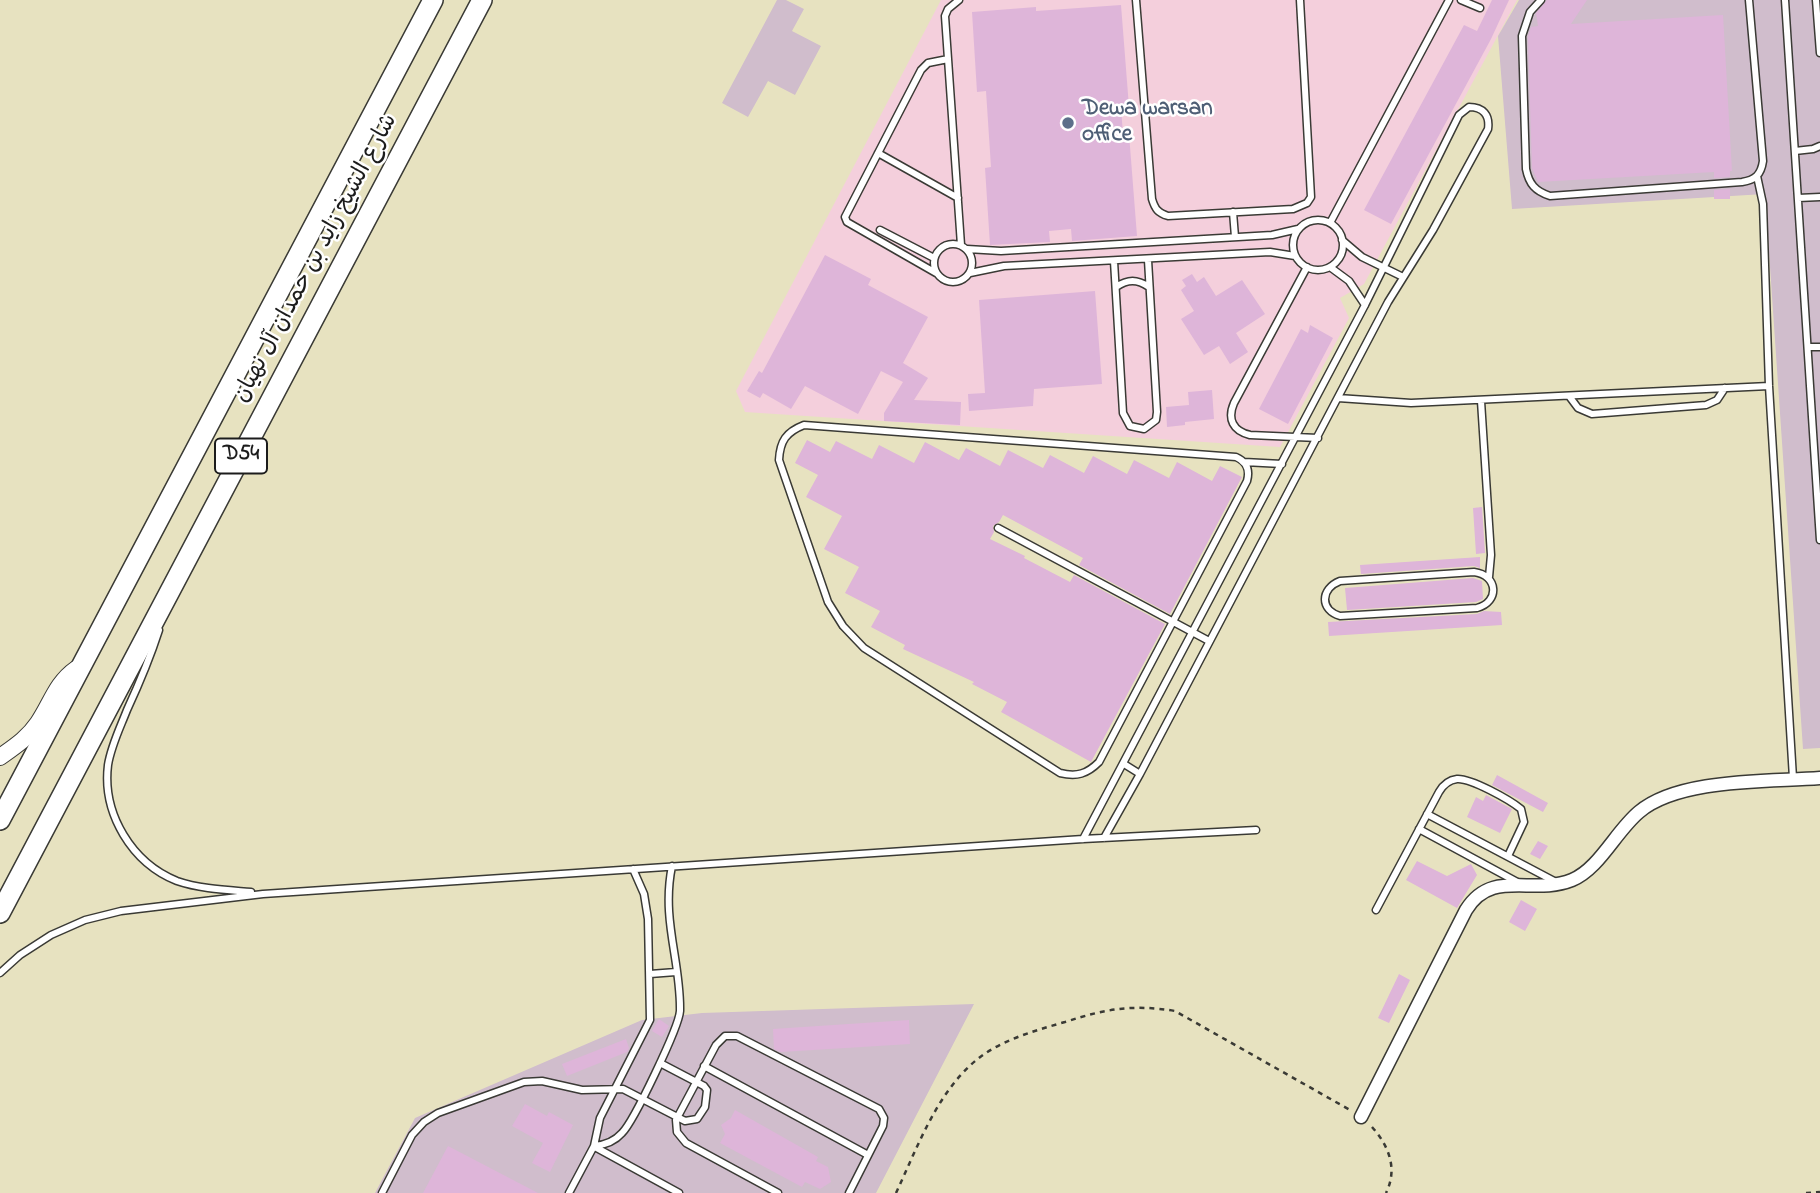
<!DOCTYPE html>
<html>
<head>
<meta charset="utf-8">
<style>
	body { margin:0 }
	canvas { display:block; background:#e7e2c0 }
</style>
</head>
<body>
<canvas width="1820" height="1193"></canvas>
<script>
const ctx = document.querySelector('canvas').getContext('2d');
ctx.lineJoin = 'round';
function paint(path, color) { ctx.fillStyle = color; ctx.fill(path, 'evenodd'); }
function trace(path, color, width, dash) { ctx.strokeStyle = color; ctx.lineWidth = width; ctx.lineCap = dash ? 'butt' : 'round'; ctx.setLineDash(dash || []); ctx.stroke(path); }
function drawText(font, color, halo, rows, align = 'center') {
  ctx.font = font + ' "Indie Flower","Playpen Sans Arabic",sans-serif'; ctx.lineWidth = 5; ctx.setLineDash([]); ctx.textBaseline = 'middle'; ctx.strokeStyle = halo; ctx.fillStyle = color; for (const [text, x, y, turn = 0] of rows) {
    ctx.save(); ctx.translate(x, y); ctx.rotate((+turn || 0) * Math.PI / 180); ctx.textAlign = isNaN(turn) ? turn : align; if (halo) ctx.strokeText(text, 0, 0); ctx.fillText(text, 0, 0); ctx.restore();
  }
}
paint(new Path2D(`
	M941 0H1517L1364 284 1340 298 1349 318 1280 447 745 412 736 391Z`), '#f4cfdc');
paint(new Path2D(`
	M777 0H786L804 9 792 31 821 46 795 95 768 81 748 117 722 103Z
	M1519 0H1820V748L1803 749 1765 194 1512 209 1498 36Z
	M974 1004 876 1193H375L415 1118 642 1020 702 1013Z`), '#d0bdcc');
paint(new Path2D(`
	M1492 0H1509L1491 39 1391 224 1364 210 1464 25 1477 31Z
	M1547 0H1587L1571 24 1723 15 1732 171H1730V177L1714 178V172L1538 182 1532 168 1528 37 1531 27 1538 26 1536 13Z
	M1121 5 1129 107 1121 108 1123 134H1129L1137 236 1072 241 1071 229 1049 231 1050 242 990 245 985 168 991 167 986 91 977 92 972 12 1036 7V11Z
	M1730 189V199H1714V190Z
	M825 255 871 279 868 285 928 317 903 363 928 378 914 400 961 402 960 425 884 421V413L903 382 881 371 858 414 805 386 791 409 763 393 760 398 747 391 759 371 762 373Z
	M1192 274 1197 282 1204 277 1216 296 1242 280 1265 314 1236 333 1248 352 1230 364 1219 346 1204 355 1181 319 1194 311 1181 290 1186 286 1182 280Z
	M1095 291 1102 384 1034 389 1033 406 969 411 968 394 985 393 979 300Z
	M1310 325 1333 338 1288 424 1259 409 1301 329 1308 333Z
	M1212 390 1214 419 1185 422V425L1167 427 1166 407 1189 405 1188 392Z
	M807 440 830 452 836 441 872 459 879 445 914 463 925 442 959 460 966 448 1000 466 1008 450 1043 468 1050 455 1084 473 1093 456 1127 474 1134 460 1169 478 1177 462 1212 481 1220 466 1242 477 1170 614 1079 565 1083 558 1003 515 999 522 993 526 994 532 990 539 1025 556 1024 558 1070 582 1074 575 1165 624 1091 762 1001 712 1007 702 972 684 974 682 903 649 905 645 871 627 880 611 845 593 859 567 824 549 842 516 806 497 818 475 795 463Z
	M1482 507 1485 553 1476 554 1473 508Z
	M1480 557V568L1474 566 1361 574 1360 565Z
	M1473 578 1482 581 1483 599 1476 602 1347 610 1345 588Z
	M1484 611 1501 612 1502 625 1329 636 1328 622 1477 614Z
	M1497 775 1548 803 1543 812 1492 785Z
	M1486 795 1512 809 1500 833 1467 817 1476 797 1483 801Z
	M1538 841 1548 846 1540 859 1530 854Z
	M1417 861 1447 876 1471 864 1477 875 1457 908 1406 880Z
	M1521 900 1537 909 1525 931 1509 922Z
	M1399 974 1410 980 1389 1023 1378 1018Z
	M659 1019 669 1026 662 1037 652 1031Z
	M909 1020 910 1044 781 1052 774 1049 773 1029Z
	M626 1039 629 1048 627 1052 567 1076 562 1064Z
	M525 1104 547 1116 549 1112 573 1125 550 1172 532 1163 543 1143 512 1126Z
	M735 1110 818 1157 816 1161 828 1167 831 1182 820 1189 805 1182 802 1187 720 1143 725 1134 721 1125 731 1118Z
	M448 1146 538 1193H423Z`), '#deb5d9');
const lane = new Path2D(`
	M959 0 948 9 945 16 961 245
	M1136 0 1152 199C1155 209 1158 213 1168 216L1293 209 1307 203 1311 197 1300 0
	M1461 0 1480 8
	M1541 0 1530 12 1522 36 1526 169C1529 184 1535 191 1550 196L1742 182C1755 180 1761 175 1763 161L1749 0
	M1785 0 1820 540
	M1816 0 1820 53
	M1795 151 1813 149 1820 146
	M878 153 958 198
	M1757 176 1763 204 1769 386 1793 778
	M1798 198 1820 197
	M1233 212 1235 237
	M1293 245a25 25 0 1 1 50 0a25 25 0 1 1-50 0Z
	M1330 223 1449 0
	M880 230 934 258
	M1342 240 1362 257 1403 277
	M934 263a19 19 0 1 1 38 0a19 19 0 1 1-38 0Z
	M967 249 1001 251 1272 235 1298 229
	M1114 261 1123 413 1130 426 1144 429 1156 420 1157 412 1148 260
	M1307 267 1234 403C1227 419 1233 431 1250 435L1318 438
	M1330 267 1349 281 1365 305
	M936 273 847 222 845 217 921 70 928 63 948 59
	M970 273 1004 266 1270 252 1295 256
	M1116 287C1128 279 1137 279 1149 287
	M1808 347H1820
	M1569 396 1578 408 1592 414 1706 405 1717 400 1725 388
	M1338 398 1411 403 1769 386
	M1481 401 1491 555 1489 577
	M804 425 1236 457C1247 462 1250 470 1247 481L1099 762C1087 774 1077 777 1060 773L864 648 843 626 828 602 779 460C780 441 786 432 804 425Z
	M1244 462 1282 464
	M998 528 1209 641
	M1474 572C1498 575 1500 602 1477 608L1340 616C1320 610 1320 589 1340 581Z
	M159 630C150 658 139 684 127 710 120 728 111 746 108 765 102 814 132 863 177 881 200 889 227 890 251 892
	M1124 764 1140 774
	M1427 814 1554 881
	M1419 829 1519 883
	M1083 839 1365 305 1459 115 1469 107C1483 107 1490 115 1488 129L1433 230 1388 302 1140 774 1104 838
	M1376 910 1439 792C1443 785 1449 780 1457 779 1471 778 1510 800 1521 809L1524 822 1508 856
	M0 973 20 955 51 935 85 920 121 911 263 894 1083 839 1256 830
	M650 974 676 972
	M704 1066 868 1155
	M594 1146C605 1145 615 1141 622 1133 634 1121 679 1027 680 1011 681 961 661 920 672 866
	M595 1147 679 1193
	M382 1193 412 1135 424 1122 438 1113 524 1082 542 1081 582 1090 623 1089 685 1121 697 1119 705 1107 707 1090 704 1086 660 1063
	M569 1193 594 1146 600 1118 650 1020 648 919 644 894 633 869
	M778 1193 686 1143 677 1132 676 1120 716 1045 725 1036H737L879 1109 884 1118 883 1126 849 1193`);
const street = new Path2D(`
	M1361 1117 1466 910C1492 868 1532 896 1572 880 1599 869 1616 831 1639 812 1679 778 1769 782 1820 778`);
const secondary = new Path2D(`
	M0 757C14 747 28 738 38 723 51 704 56 683 76 669`);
const primary = new Path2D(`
	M0 820 433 0
	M0 913 482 0`);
trace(lane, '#3a3a35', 9);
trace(street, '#3a3a35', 15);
trace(secondary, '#3a3a35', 18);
trace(primary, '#3a3a35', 22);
trace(new Path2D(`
	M1372 1127C1389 1146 1398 1169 1386 1193
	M896 1193C920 1142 942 1077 994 1048 1016 1036 1040 1029 1065 1022 1105 1009 1133 1004 1175 1011L1350 1110
	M1806 1193 1820 1192`), '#3a3a35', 2.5, [5, 5]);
trace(lane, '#fff', 6);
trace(street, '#fff', 12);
trace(secondary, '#fff', 16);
trace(primary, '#fff', 19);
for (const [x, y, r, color] of [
	[1068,123,7,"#5c6f8a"]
]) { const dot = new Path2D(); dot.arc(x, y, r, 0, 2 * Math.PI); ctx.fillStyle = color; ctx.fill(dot); trace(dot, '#fff', 2.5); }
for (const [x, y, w] of [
	[241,456,52]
]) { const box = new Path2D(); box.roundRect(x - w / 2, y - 17.5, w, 35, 5); ctx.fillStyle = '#fff'; ctx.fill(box); trace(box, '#1c1c1c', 2); }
drawText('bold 21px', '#1c1c1c', null, [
	["D54",241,456]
]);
drawText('bold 23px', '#4e5e75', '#fff', [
	["Dewa warsan",1082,110],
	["office",1082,136]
], 'left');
drawText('23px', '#1c1c1c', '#fff', [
	["شارع الشيخ زايد بن حمدان آل نهيان",317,259,-62]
]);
</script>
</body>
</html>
